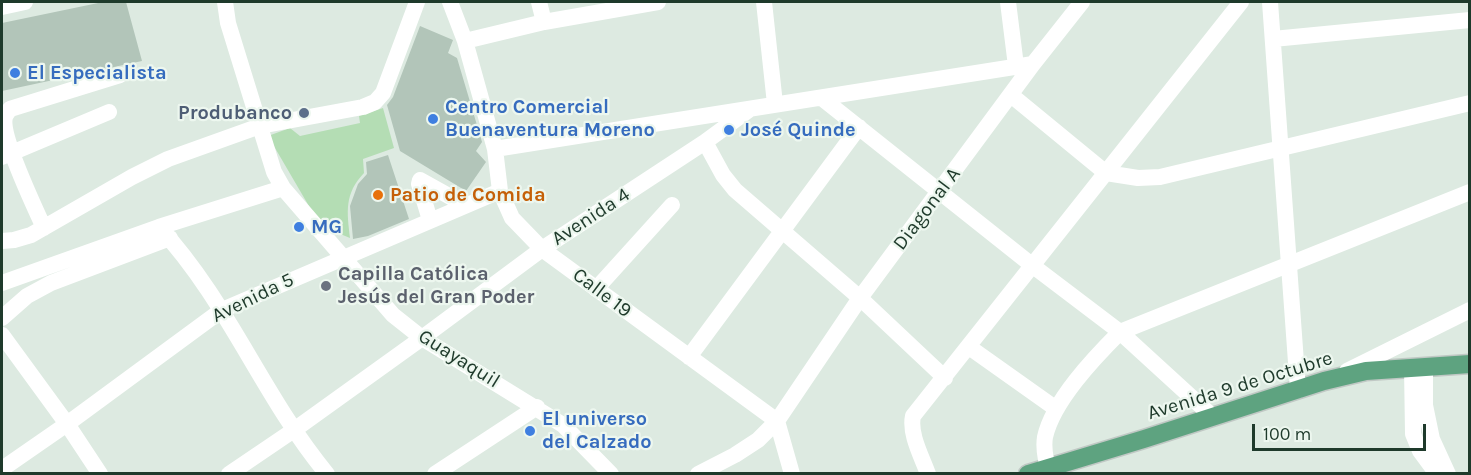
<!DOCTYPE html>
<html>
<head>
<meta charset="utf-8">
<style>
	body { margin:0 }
	#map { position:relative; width:1471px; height:475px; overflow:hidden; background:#ddeae1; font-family:Karla,sans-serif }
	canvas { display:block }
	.frame { position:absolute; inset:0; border:3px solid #1e3a2b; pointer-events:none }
	.scale { position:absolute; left:1252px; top:424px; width:174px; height:27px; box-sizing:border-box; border:3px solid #1e3a2b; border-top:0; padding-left:8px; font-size:18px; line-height:21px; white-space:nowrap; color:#1e3a2b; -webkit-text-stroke:4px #edf7ef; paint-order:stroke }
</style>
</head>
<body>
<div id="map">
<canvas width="1471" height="475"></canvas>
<div class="frame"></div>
<div class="scale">100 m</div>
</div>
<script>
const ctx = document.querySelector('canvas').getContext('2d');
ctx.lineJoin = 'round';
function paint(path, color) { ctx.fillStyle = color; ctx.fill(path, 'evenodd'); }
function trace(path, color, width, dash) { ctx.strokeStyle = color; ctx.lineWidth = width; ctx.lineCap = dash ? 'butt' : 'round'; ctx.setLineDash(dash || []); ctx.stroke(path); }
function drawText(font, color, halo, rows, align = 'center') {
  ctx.font = font + ' Karla,sans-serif'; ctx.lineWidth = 4.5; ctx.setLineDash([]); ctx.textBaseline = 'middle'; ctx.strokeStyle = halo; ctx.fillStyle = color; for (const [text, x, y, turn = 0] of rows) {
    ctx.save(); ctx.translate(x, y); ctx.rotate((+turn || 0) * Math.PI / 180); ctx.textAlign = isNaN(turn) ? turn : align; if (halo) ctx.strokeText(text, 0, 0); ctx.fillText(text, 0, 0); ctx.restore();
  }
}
paint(new Path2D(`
	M383 108 394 148 363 159 364 173C344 194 347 212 350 238L333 231 313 213 268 136 290 128 300 136 360 123 359 116Z`), '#b4ddb4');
paint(new Path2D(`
	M103 2H126L142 61 2 91V23Z
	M420 26 453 40 448 53 457 58 482 142 476 151 486 162 466 191 400 151 387 105 393 97Z
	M388 155 409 219 368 236 353 239 350 206 358 184 367 174 366 162Z`), '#b2c5b9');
const major = new Path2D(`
	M1028 474 1144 439 1324 381 1366 371 1470 364`);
trace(major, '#c0c8c4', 21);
trace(new Path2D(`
	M225 2 228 23 274 172 283 188 393 315 422 338 563 425 611 474
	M450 2 465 41 495 149 500 191 512 218 542 249 777 421 792 474
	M539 2 544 22
	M764 2 775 104
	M1008 2 1016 66
	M1270 2 1298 390
	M2 7 25 2
	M1273 39 1470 20
	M465 41 544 22 658 2
	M1011 95 1106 173 1138 178 1160 177 1470 103
	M823 99 1033 266 1120 332 1213 417
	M705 142 723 175 735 190 860 298 945 378
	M495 149 1033 64
	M2 157 109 112
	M430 220 419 184 420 180 465 205
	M159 227C228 301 263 397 327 474
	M44 228C35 208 0 135 5 117 6 114 8 112 10 109L120 75
	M2 241 14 240 31 235 132 177 168 159 260 126 363 107 375 102 383 93 417 2
	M2 283 159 227 283 188
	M596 289 672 205
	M2 318 27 296 51 283 170 238
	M2 335 67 424 100 474
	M969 347 1055 408
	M689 357 859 127
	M1412 367 1413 434 1420 451 1437 474
	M1425 367V405L1432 439 1448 474
	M1347 371 1470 310
	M2 469 67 424 222 310 500 191
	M229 474 294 430 422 338 542 249 705 142 750 109
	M435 474 537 407
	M698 474 735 455 758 440 777 421 860 298 1033 64 1082 2
	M928 474C922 457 909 434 913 416L1241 2
	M1050 474C1046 462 1043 449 1045 437 1053 401 1094 358 1120 332L1470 192`), '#fff', 16);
trace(major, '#5ea380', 18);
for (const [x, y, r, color] of [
	[15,73,6,"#3f7fe0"],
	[304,113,6,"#5c6f8a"],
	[433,119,6,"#3f7fe0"],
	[729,130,6,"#3f7fe0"],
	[378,195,6,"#e8710a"],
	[299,227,6,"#3f7fe0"],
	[326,286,6,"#6b7280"],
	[530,431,6,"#3f7fe0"]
]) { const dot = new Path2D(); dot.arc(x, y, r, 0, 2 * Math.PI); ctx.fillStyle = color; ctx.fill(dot); trace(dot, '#edf7ef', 2); }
drawText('bold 20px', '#366cbe', '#edf7ef', [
	["El Especialista",27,73],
	["Centro Comercial",445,107],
	["Buenaventura Moreno",445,130],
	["José Quinde",741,130],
	["MG",311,227],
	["El universo",542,419],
	["del Calzado",542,442]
], 'left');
drawText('bold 20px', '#4e5e75', '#edf7ef', [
	["Produbanco",292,113]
], 'right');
drawText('bold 20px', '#c56008', '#edf7ef', [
	["Patio de Comida",390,195]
], 'left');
drawText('20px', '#1e3a2b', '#edf7ef', [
	["Diagonal A",927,209,-53],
	["Avenida 4",591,217,-33],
	["Calle 19",602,293,37],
	["Avenida 5",253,298,-26],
	["Guayaquil",459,359,32],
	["Avenida 9 de Octubre",1240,386,-17]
]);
drawText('bold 20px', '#5b616d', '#edf7ef', [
	["Capilla Católica",338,274],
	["Jesús del Gran Poder",338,297]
], 'left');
</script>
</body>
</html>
